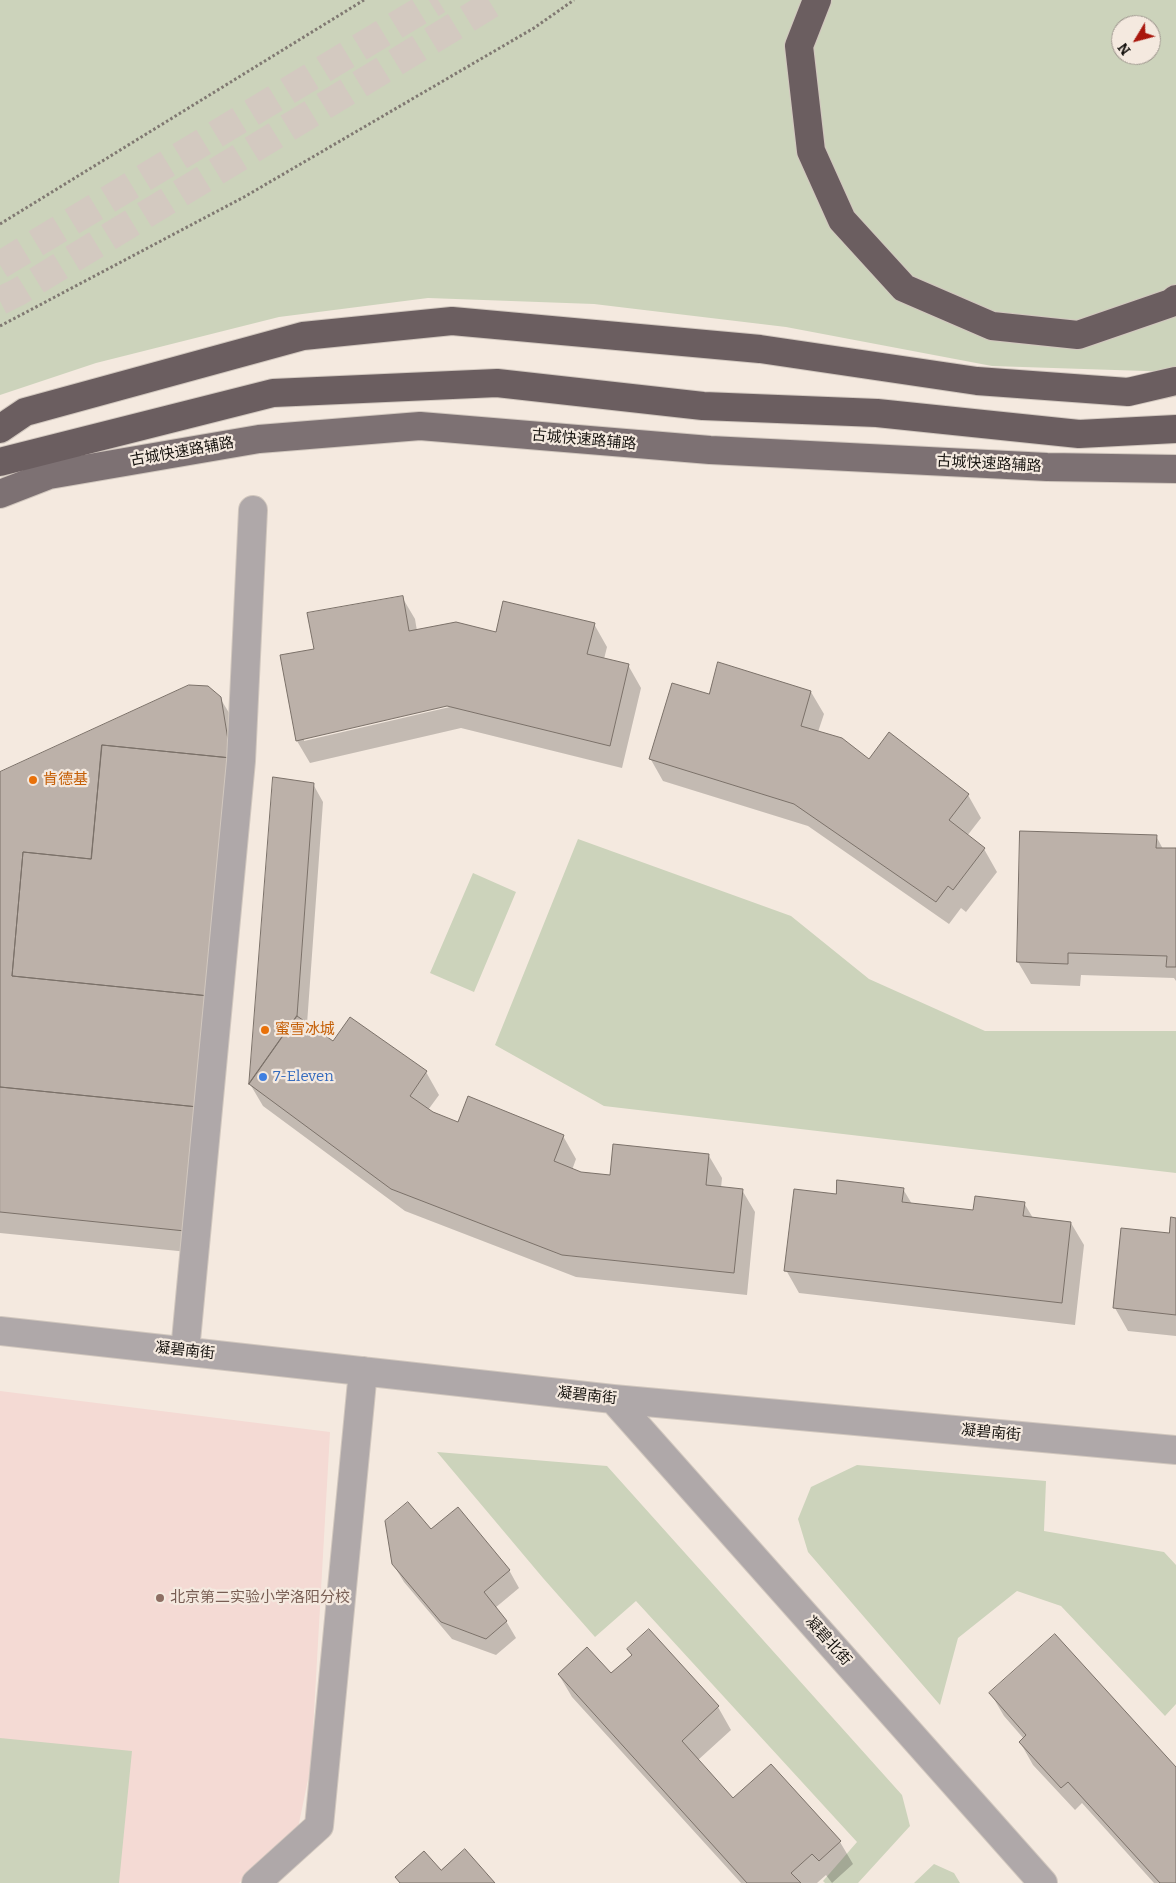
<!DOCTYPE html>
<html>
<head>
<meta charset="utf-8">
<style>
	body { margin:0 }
	#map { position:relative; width:1176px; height:1883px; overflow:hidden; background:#f4e9df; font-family:Bitter,serif }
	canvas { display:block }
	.north { position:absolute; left:1111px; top:15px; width:50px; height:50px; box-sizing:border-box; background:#f4e9df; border:1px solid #9c948c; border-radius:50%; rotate:233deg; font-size:14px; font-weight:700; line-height:20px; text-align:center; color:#171410 }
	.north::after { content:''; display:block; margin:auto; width:18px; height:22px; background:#a9170d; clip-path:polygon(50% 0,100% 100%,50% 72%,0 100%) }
</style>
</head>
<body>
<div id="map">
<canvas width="1176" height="1883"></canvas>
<div class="north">N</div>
</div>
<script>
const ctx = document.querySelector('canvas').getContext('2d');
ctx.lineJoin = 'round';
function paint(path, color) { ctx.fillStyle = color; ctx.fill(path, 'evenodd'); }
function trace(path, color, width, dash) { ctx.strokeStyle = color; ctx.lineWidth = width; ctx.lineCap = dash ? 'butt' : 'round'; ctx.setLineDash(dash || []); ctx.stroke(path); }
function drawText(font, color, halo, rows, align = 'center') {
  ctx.font = font + ' Bitter,"Noto Sans SC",serif'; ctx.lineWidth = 4.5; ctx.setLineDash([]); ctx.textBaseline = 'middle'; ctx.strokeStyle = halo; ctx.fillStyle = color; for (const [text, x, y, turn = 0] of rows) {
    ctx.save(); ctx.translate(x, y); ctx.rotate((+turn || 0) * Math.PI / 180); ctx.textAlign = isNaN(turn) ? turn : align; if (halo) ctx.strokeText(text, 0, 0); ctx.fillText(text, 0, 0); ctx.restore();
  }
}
paint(new Path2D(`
	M0 1391 330 1432 311 1765 297 1833 239 1883H0Z`), '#f4dad4');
paint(new Path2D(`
	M0 0H1176V372L992 366 786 327 594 304 428 298 279 317 96 363 0 395ZM1121 25H1151V55H1121Z
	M578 839 791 916 869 979 985 1031H1176V1173L604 1106 495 1045Z
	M473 873 516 892 474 992 430 973Z
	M437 1452 607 1466 902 1795 910 1826 858 1883H825L823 1881 857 1842 636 1601 595 1637 543 1578Z
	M857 1465 1046 1481 1044 1531 1164 1552 1176 1565V1704L1165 1716 1061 1606 1017 1591 958 1638 940 1705 808 1552 798 1519 811 1487Z
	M0 1738 132 1751 119 1883H0Z
	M934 1864 954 1873 960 1883H914Z`), '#ccd3bb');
paint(new Path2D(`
	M402 597 415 619 417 631 497 633 594 624 607 647 604 659 628 665 641 688 622 768 461 728 310 763 297 741 315 650ZM453 704 454 706 304 741V738Z
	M811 692 824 714 818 732 869 760 968 795 981 818 967 836 984 849 997 872 966 912 961 908 949 924 808 826 663 781 650 758 710 696Z
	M220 698 234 721 198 1253 0 1233V774Z
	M313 784 323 802 307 1024 333 1043 426 1072 439 1095 428 1110 458 1124 563 1136 576 1159 572 1170 580 1173 612 1176 709 1156 722 1178 721 1188 742 1190 755 1212 747 1295 576 1277 405 1211 263 1106 250 1084Z
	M1156 836 1163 849H1176V981L1174 978 1081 975 1080 986 1031 984 1018 962Z
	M903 1189 912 1204 974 1211 1024 1203 1033 1218 1071 1223 1084 1245 1075 1325 799 1293 786 1270 837 1195Z
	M1176 1219V1336L1128 1331 1115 1308 1122 1230 1171 1234Z
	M431 1531 509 1570 519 1588 495 1608 506 1621 516 1638 496 1655 452 1639 404 1582 393 1564Z
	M649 1630 718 1707 731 1730 698 1760 733 1800 840 1842 853 1864 832 1883 826 1875 817 1883H741L572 1697 559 1675H611L632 1656 628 1649Z
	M991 1694 1176 1769V1883H1154L1082 1803 1075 1810 1033 1765 1020 1742 1024 1739 1004 1716Z`), '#0003');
const building = new Path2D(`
	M403 596 409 631 456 622 496 632 503 601 595 623 587 654 629 664 610 746 447 706 296 741 280 655 314 649 307 613Z
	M718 662 811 691 801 726 842 738 869 759 889 732 969 794 949 820 985 848 953 890 948 886 936 902 794 804 649 759 672 683 709 694Z
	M189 685 208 686 221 697 231 758 102 745 91 859 23 852 12 976 209 996 198 1107 0 1087V772Z
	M102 745 231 758 209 996 12 976 23 852 91 859Z
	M273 777 314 783 297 1016 249 1084Z
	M1020 831 1157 835 1156 848H1176V967H1166L1167 956 1068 953V964L1017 962Z
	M297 1016 333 1041 350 1017 427 1071 410 1096 433 1112 458 1122 468 1096 564 1135 554 1161 581 1172 610 1175 613 1144 709 1154 706 1185 743 1189 734 1273 562 1255 391 1189 249 1084Z
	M0 1087 198 1107 185 1231 0 1212Z
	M837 1180 904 1188 902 1202 973 1210 975 1196 1025 1202 1023 1216 1071 1222 1062 1303 784 1271 794 1189 836 1194Z
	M1171 1217 1176 1218V1315L1113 1308 1121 1228 1169 1233Z
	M408 1502 431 1529 458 1507 510 1570 484 1592 507 1621 486 1639 441 1622 392 1564 385 1521Z
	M649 1629 719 1706 682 1741 733 1798 771 1764 841 1841 819 1861 812 1854 791 1873 801 1883H747L558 1674 587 1647 611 1673 632 1655 627 1649Z
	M1055 1634 1176 1767V1883H1160L1068 1782 1061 1788 1019 1742 1026 1735 989 1693Z
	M465 1849 495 1883H400L395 1877 424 1851 441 1870Z`);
paint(building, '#bcb1a9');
trace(building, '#7b7169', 1);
trace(new Path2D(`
	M0 265 438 0
	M0 301 18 292 498 0`), '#d3c9c0', 28, [28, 14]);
const minor = new Path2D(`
	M0 1331 613 1399 1176 1450
	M185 1351 241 761 253 510
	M613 1399 1043 1883
	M256 1883 319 1826 363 1371`);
const major = new Path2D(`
	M0 494 49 475 259 439 420 426 710 450 1047 467 1176 469`);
const highway = new Path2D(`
	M817 0 799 46 811 151 842 220 904 288 992 326 1078 335 1171 303 1176 299
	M0 429 25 412 303 336 452 321 760 349 977 381 1128 392 1176 381
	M0 462 273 393 497 383 703 406 877 413 1079 434 1176 429`);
trace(minor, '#d1c7be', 30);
trace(major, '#d1c7be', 30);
trace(highway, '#d1c7be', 30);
trace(new Path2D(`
	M0 224 364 0
	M0 326 244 197 534 28 574 0`), '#807972', 3, [2.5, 2.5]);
trace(minor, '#afa8a9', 28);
trace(major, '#7d7173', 28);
trace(highway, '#6b5e60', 28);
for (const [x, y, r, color] of [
	[33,780,5,"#e8710a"],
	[265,1030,5,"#e8710a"],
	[263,1077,5,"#3f7fe0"],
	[160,1598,5,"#8d6e63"]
]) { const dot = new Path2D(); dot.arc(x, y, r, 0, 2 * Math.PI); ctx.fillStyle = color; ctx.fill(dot); trace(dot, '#f4e9df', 2); }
drawText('15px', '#171410', '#f4e9df', [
	["古城快速路辅路",584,440,5],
	["古城快速路辅路",182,452,-10],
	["古城快速路辅路",989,464,3],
	["凝碧南街",185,1351,6],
	["凝碧南街",587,1396,6],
	["凝碧南街",991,1433,5],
	["凝碧北街",828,1641,48]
]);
drawText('15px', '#c56008', '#f4e9df', [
	["肯德基",43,780],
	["蜜雪冰城",275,1030]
], 'left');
drawText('15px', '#366cbe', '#f4e9df', [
	["7-Eleven",273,1077]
], 'left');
drawText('15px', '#785e54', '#f4e9df', [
	["北京第二实验小学洛阳分校",170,1598]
], 'left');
</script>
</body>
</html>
